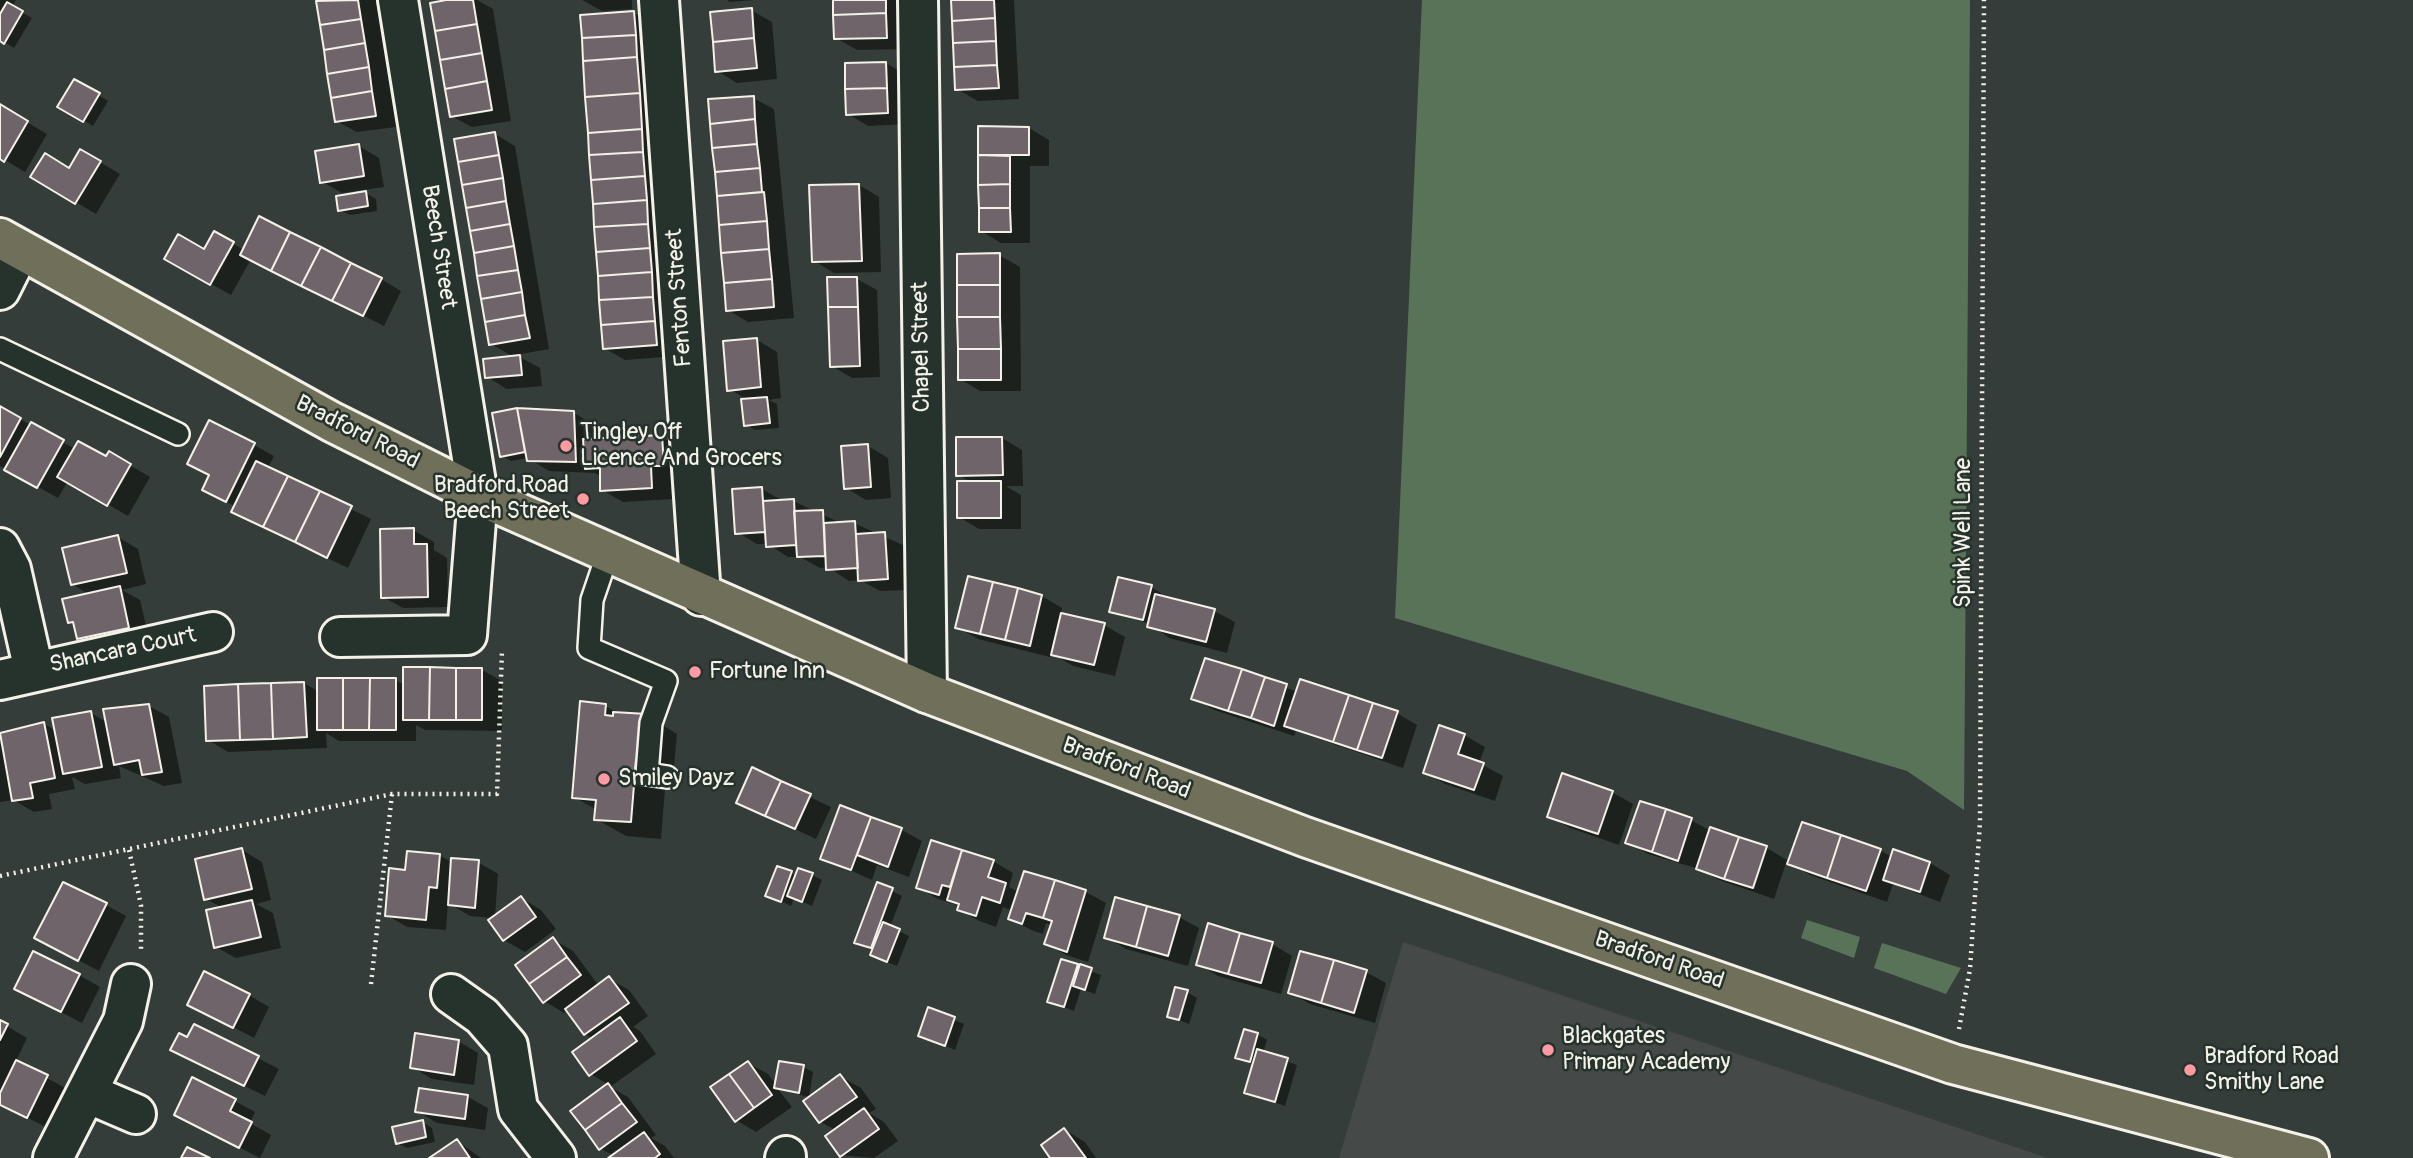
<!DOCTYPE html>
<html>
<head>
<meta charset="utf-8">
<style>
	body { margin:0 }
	canvas { display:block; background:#343d39 }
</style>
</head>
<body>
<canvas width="2413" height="1158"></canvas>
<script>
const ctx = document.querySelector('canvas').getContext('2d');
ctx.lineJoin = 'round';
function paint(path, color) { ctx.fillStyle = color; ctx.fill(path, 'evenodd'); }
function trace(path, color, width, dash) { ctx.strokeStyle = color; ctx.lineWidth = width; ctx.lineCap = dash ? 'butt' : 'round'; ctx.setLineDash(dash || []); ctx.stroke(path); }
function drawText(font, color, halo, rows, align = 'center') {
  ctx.font = font + ' Pangolin,sans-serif'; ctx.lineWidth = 5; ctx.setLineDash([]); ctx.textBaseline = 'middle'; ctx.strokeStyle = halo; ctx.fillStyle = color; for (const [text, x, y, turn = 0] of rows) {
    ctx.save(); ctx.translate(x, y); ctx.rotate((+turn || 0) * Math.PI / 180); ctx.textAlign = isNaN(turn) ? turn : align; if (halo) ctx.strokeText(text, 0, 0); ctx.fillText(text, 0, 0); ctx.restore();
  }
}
paint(new Path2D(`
	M1403 942 2048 1158H1339Z`), '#454948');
paint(new Path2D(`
	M1422 0H1970L1964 810 1907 771 1395 618Z
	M1807 920 1860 937 1854 958 1801 938Z
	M1882 943 1961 968 1946 994 1874 968Z`), '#597359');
paint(new Path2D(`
	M0 0H16L12 7 32 18 14 48 0 39Z
	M318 0H376L396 127 357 132 336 121Z
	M456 0H477L493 9 511 121 472 127 451 116Z
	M582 0H632V9L602 11Z
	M727 0H754L730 2Z
	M835 0H906L907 49 857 50 836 38Z
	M953 0H1014L1019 99 978 101 957 89Z
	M751 10 772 22 777 79 737 83 717 71Z
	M634 13 654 25 676 356 625 360 604 348Z
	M886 63 906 75 908 124 868 126 848 114Z
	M75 81 108 101 93 126 60 106Z
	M753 98 774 109 794 318 748 322 728 310 710 101Z
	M0 106 47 134 25 172 0 157Z
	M980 128H1029L1049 140V166H1030V243H1001L981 231Z
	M495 134 515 146 549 349 516 355 540 368 542 386 507 389 487 377 514 357 491 344Z
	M359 146 379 158 384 187 342 193 321 181Z
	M81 151 120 174 96 214 33 177 70 170Z
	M859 185 879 197 881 272 834 273 814 261Z
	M366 193 376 199 377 211 350 215 340 210Z
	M215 233 244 250 381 279 401 291 384 326 251 259 231 295 166 259 205 251Z
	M999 255 1020 267 1021 391H980L960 379Z
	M857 279 877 290 880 377 852 378 832 366Z
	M757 340 777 352 781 398 769 400 777 404 779 428 755 430 746 425 748 400 729 389Z
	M0 408 75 449 106 459 109 453 150 477 128 516 68 481 58 498 0 466Z
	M517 410 574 413 594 425 595 440 662 437 682 449 684 477H671L672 499 623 502 602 490V477L595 473 549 471 528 458 511 461 502 456Z
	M1002 438 1022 450 1023 486H1006L1021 495V529H979L959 517 973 483 958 475Z
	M254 445 274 456 268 468 371 519 348 568 254 523 233 511 236 507 225 501Z
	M868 446 888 458 891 498 866 500 846 488Z
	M762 489 783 501H793L843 524 854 523 905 546 908 590 880 591 860 580 849 581 828 567 820 568 800 557H788L768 544H757L737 532Z
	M413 530 434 542V550L447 558 448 607 403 608 383 597Z
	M118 537 138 549 146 584 122 590 140 600 149 639 99 650 79 638 76 626 69 622 90 595 72 584Z
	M970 578 1042 596 1062 608 1061 615 1104 625 1125 637 1115 676 1073 666 1051 653 1050 657 978 639 957 627Z
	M1151 587 1161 593 1160 597 1214 611 1235 622 1227 653 1169 638 1150 624 1111 611Z
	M1206 660 1298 692 1397 713 1417 725 1403 768 1296 731 1294 736 1214 710 1194 698Z
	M405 669 482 670 502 681V731L425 730 416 725V741H339L326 733 327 748 228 752 208 740 304 683 319 692 395 680 405 685Z
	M149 706 169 717 182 783 164 786 119 766 121 778 85 784 72 777 75 789 49 794 52 809 34 812 13 800 0 802V744L4 746 44 724 57 731 91 713 108 723Z
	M605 706 620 714 647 716 677 734 673 777 666 776 661 839 626 836 596 819 597 810 574 797Z
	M1464 735 1485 747 1479 763 1503 776 1495 801 1445 784 1425 772Z
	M752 770 831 807 816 839 738 802Z
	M1612 792 1633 804 1619 845 1570 828 1549 816Z
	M1641 803 1691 820 1711 831 1767 848 1787 860 1774 899 1719 880 1699 869 1648 854 1627 842Z
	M841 807 902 830 922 841 909 877 877 865 872 880 822 858Z
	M932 842 993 861 1013 873 1009 887 1019 892 1025 873 1086 892 1106 903 1088 962 1066 955 1046 944 1052 925 1046 923 1043 934 1031 930 1010 918 1013 911 1003 907 996 927 979 921 959 910 960 906 938 899 918 887Z
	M242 850 262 862 271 900 256 904 273 913 281 948 236 958 216 947 223 908 206 899Z
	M1880 850 1892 857 1930 863 1950 875 1940 902 1893 884 1887 902 1810 875 1790 863Z
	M439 855 453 863 478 862 498 874 495 917 521 898 541 910 556 929 525 952 504 940 490 920 493 918 470 916 448 903 446 930 407 927 387 915 407 872Z
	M791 873 796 876 812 875 822 880 812 906 794 898 791 906 767 895Z
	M878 884 902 896 890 927 909 936 897 966 882 960 874 950 857 942Z
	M106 905 126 916 99 971 57 949Z
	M1179 917 1199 928 1188 966 1126 949 1106 937Z
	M553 939 573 951 599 986 609 979 629 990 648 1016 633 1027 640 1031 656 1054 610 1087 628 1097 656 1135 651 1138 665 1146 674 1158H611L614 1156 600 1148 609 1085 591 1074 593 1039 585 1034 568 1010 564 1013 544 1001Z
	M1272 944 1292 956 1281 994 1218 976 1198 964Z
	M1077 966 1101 975 1095 994 1081 989 1074 1011 1049 1001Z
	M1366 972 1386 983 1375 1023 1310 1004 1290 993Z
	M79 975 100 987 82 1023 16 989Z
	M1187 992 1197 998 1189 1024 1169 1016Z
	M249 995 269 1007 254 1038 189 1004Z
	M929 1009 964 1024 955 1050 920 1035Z
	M0 1022 27 1038 16 1061 67 1089 48 1128 0 1104Z
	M195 1026 279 1069 265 1096 193 1061 188 1040Z
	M1257 1034 1267 1040 1263 1053 1297 1065 1285 1106 1246 1092 1254 1065 1237 1057Z
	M458 1041 478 1053 474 1085 432 1079 412 1067Z
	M748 1063 768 1074 777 1086 781 1063 804 1067 813 1072 809 1097 778 1089 792 1107 756 1132 736 1120Z
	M840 1076 861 1088 876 1109 869 1113 884 1122 898 1141 874 1158 841 1155 835 1130 821 1122 806 1102Z
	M468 1097 488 1108 485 1130 437 1123 417 1111Z
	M235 1101 255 1112 250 1123 271 1135 260 1158 176 1115Z
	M422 1122 432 1128 435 1142 407 1148 397 1143Z
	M1065 1130 1085 1142 1096 1158H1052Z
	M457 1141 481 1158H432Z`), '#0007');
const building = new Path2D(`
	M358 0 361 19 320 25 316 1Z
	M446 0H473L477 24 435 31 430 3Z
	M833 0H886V13L833 15Z
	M951 0H994L995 18 952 21Z
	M7 2 23 11 4 44 0 41V14Z
	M752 8 754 38 713 42 710 12Z
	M634 11 636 35 582 38 580 15Z
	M886 13 887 38 834 39 833 15Z
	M995 18 996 41 953 43 952 21Z
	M361 19 365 43 324 50 320 25Z
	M477 24 482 53 440 60 435 31Z
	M636 35 637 57 583 61 582 38Z
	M754 38 757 68 715 72 713 42Z
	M996 41 997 65 954 67 953 43Z
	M365 43 369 67 327 74 324 50Z
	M482 53 487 81 445 89 440 60Z
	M637 57 640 93 585 97 583 61Z
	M886 62 887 88 845 89V63Z
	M997 65 999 88 955 90 954 67Z
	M369 67 372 91 331 98 327 74Z
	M74 79 100 93 83 122 57 107Z
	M487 81 492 110 450 117 445 89Z
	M887 88 888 113 846 115 845 89Z
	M372 91 376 116 335 122 331 98Z
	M640 93 642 129 588 133 585 97Z
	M754 96 755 119 710 124 708 99Z
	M0 104 28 121 4 162 0 159Z
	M755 119 757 144 712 148 710 124Z
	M978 126 1029 127V155H978Z
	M642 129 643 152 589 155 588 133Z
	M495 132 499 155 458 162 454 139Z
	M359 144 364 176 320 183 315 151Z
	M757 144 760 168 715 172 712 148Z
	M80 149 101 161 75 204 30 177 45 153 69 168Z
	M643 152 645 176 591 180 589 155Z
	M499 155 503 178 462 185 458 162Z
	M978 155 1010 156V184L978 185Z
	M760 168 762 192 717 196 715 172Z
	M645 176 647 200 593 204 591 180Z
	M503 178 506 201 466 208 462 185Z
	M859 184 862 261 812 262 809 185Z
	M1010 184V208H979L978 185Z
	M366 191 368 206 338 211 336 196Z
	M764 192 767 221 719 225 717 196Z
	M647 200 648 224 594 227 593 204Z
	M506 201 510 224 470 231 466 208Z
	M979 208H1010L1011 232H979Z
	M259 216 290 232 271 271 240 255Z
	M767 221 769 249 721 253 719 225Z
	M510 224 514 246 474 253 470 231Z
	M648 224 650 248 596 252 594 227Z
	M214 231 234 242 210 285 164 259 178 234 204 249Z
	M290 232 321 247 301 286 271 271Z
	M514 246 518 270 477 276 474 253Z
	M321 247 351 263 332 301 301 286Z
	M650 248 652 272 598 276 596 252Z
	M769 249 772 279 724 283 721 253Z
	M1000 253V285H957V254Z
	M351 263 382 278 363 316 332 301Z
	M518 270 522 292 481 299 477 276Z
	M652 272 653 297 599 300 598 276Z
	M827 277H857L858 307H828Z
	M772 279 774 307 726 311 724 283Z
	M957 285H1000V317H957Z
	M522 292 525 315 485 322 481 299Z
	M653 297 655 321 601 325 599 300Z
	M828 307H858L860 366 830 367Z
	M525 315 530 338 489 345 485 322Z
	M957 317H1000L1001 349H958Z
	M655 321 657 345 603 349 601 325Z
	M757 338 761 387 727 391 723 341Z
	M958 349H1001V380H958Z
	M520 355 522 375 485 378 483 359Z
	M767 397 770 423 744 426 741 399Z
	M0 406 21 418 0 457Z
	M517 408 525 452 500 457 492 413Z
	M517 408 574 411 576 462 527 461Z
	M209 420 255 443 226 502 202 490 209 475 187 464Z
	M31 422 64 440 37 488 4 470Z
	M662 435 664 466H651L652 488 600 491V468L585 469 583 439Z
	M956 437H1002L1003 475 956 476Z
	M78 441 106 456 109 451 131 464 107 506 57 477Z
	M868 444 871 487 844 489 841 446Z
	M256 461 288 476 263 527 231 512Z
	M288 476 320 491 295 542 263 527Z
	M957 481H1001V518H957Z
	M762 487 765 532 735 534 732 489Z
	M320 491 352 506 327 558 295 542Z
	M794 499 796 545 766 547 763 501Z
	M823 510 825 556 797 557 794 511Z
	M855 521 858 568 826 570 824 523Z
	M414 528V544H427L428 597 381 598 380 529Z
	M885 532 888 579 858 581 856 534Z
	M118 535 127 573 71 585 62 548Z
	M968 576 993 582 980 634 955 628Z
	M1118 577 1152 585 1143 620 1109 612Z
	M993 582 1018 588 1005 640 980 634Z
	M120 586 129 628 77 639 73 622 68 623 62 599Z
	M1018 588 1042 595 1030 646 1005 640Z
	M1155 594 1215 609 1206 642 1147 627Z
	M1061 613 1105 623 1094 665 1051 655Z
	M1205 658 1242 669 1228 711 1191 699Z
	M403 667H430L429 720H403Z
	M430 667 456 668V720H429Z
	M456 668H482V720H456Z
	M1242 669 1265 677 1251 718 1228 711Z
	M1265 677 1287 684 1274 726 1251 718Z
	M317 678H343V730H317Z
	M343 678H370L369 730H343Z
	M370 678H396V730H369Z
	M1300 679 1349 695 1333 742 1284 726Z
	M304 682 307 737 273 739 271 683Z
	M271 683 273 739 240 740 238 684Z
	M238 684 240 740 206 741 204 686Z
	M1349 695 1373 703 1357 750 1333 742Z
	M580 701 606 704 605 715 613 716V712L647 714 643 761 636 760 631 822 594 820 596 800 572 798Z
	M1373 703 1398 711 1382 758 1357 750Z
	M149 704 162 772 142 775 139 760 114 765 103 709Z
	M91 711 102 767 63 774 52 718Z
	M44 722 55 778 30 783 33 798 12 801 0 733Z
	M1439 725 1465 734 1458 754 1484 763 1474 790 1423 773Z
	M752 767 781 781 765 816 736 803Z
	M1562 773 1613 791 1598 834 1547 817Z
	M781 781 811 794 795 829 765 816Z
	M1640 801 1666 809 1652 852 1625 843Z
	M840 805 871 817 851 870 820 859Z
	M1666 809 1692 818 1678 861 1652 852Z
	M871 817 902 828 888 867 857 855Z
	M1802 822 1841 835 1827 878 1787 864Z
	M1710 827 1739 837 1724 879 1696 869Z
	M1841 835 1881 849 1866 891 1827 878Z
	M1739 837 1767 846 1753 888 1724 879Z
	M931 840 962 850 950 887 942 885 939 895 916 888Z
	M242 848 252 889 204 900 195 859Z
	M1893 849 1930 862 1920 892 1883 880Z
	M962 850 994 860 988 877 1006 883 1000 903 982 897 976 916 957 910 959 904 947 900Z
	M407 851 440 854 437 888 429 887 426 920 385 916 389 868 405 870Z
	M451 858 479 860 475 908 448 905Z
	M777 866 792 871 781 902 765 896Z
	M798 868 813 873 802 902 787 896Z
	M1024 871 1055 880 1043 918 1026 913 1022 924 1008 919Z
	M1055 880 1086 890 1067 952 1044 944 1052 921 1043 918Z
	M63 882 107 903 78 961 34 938Z
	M877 882 893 888 871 948 854 943Z
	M521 896 536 917 503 941 488 920Z
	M1115 897 1147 906 1136 947 1104 938Z
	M252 900 261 937 214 948 206 910Z
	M1147 906 1180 915 1168 956 1136 947Z
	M883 922 900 929 887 962 870 955Z
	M1208 923 1240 933 1228 974 1196 965Z
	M1240 933 1273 942 1261 983 1228 974Z
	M553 937 567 957 529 984 515 965Z
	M33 951 80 974 61 1012 14 989Z
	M1300 951 1334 960 1321 1003 1288 993Z
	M567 957 581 975 543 1003 529 984Z
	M1061 959 1078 964 1064 1007 1047 1002Z
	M1334 960 1367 970 1354 1013 1321 1003Z
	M1080 964 1092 968 1085 990 1073 986Z
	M204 971 250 994 233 1028 187 1005Z
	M609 976 629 1003 584 1035 565 1009Z
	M1175 987 1188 990 1179 1020 1167 1017Z
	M928 1007 955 1017 945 1046 918 1036Z
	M620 1017 637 1041 589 1076 572 1052Z
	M0 1020 8 1024 0 1040Z
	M194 1024 259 1056 244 1086 170 1050 179 1033 187 1037Z
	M1244 1029 1258 1033 1250 1062 1235 1058Z
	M415 1033 459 1040 454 1075 410 1068Z
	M1257 1049 1288 1058 1275 1102 1244 1093Z
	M16 1060 48 1075 27 1118 0 1105V1093Z
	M748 1061 772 1095 754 1108 729 1074Z
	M779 1061 804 1065 799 1093 774 1088Z
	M729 1074 754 1108 735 1122 710 1087Z
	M840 1074 857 1097 819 1123 803 1101Z
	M192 1077 236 1099 230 1111 252 1122 239 1148 174 1115Z
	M608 1083 622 1103 585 1130 570 1111Z
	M419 1088 468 1095 465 1119 415 1112Z
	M622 1103 637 1122 599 1150 585 1130Z
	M864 1108 879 1129 840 1157 825 1136Z
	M423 1120 426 1137 396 1144 392 1127Z
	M1064 1128 1086 1158H1050L1041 1145Z
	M644 1132 660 1154 655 1158H608Z
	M457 1139 470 1158H429Z
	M187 1147 210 1158H181Z`);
paint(building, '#6e646a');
trace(building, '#f4f1e8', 2);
const service = new Path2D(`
	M0 349 178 434
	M608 553 592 600 589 648 666 681 651 723 647 774 667 777`);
const minor = new Path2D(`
	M659 0 701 596
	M918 0 927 693
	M0 290 20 250
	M0 548 11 569 34 671
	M340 637 467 635 478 495 398 0
	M0 680 213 632
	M451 994 482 1016 508 1046 518 1109 556 1158
	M87 1093 136 1114
	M53 1158 123 1021 131 984
	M785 1158 786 1156`);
const primary = new Path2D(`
	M0 238 332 422 478 495 927 693 1305 837 1953 1064 2309 1158`);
trace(service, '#f4f1e8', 26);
trace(minor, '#f4f1e8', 44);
trace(primary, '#f4f1e8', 44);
trace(new Path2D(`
	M129 850 141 905V949
	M0 876 392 794H497L502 650
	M371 984 392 794
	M1959 1029 1970 969 1980 822 1984 0`), '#f4f1e8', 4.5, [2, 5]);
trace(service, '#26332d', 21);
trace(minor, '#26332d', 38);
trace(primary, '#706f59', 38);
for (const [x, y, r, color] of [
	[566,446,7,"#ff9aa2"],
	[583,499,7,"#ff9aa2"],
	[695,672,7,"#ff9aa2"],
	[604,779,7,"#ff9aa2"],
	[1548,1050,7,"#ff9aa2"],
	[2190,1070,7,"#ff9aa2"]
]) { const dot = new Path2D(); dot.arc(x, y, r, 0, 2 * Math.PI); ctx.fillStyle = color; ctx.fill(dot); trace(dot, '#26332d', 2.5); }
drawText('23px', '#f4f1e8', '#26332d', [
	["Beech Street",438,247,81],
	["Fenton Street",680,298,-94],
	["Chapel Street",922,347,-91],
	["Bradford Road",357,433,27],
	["Spink Well Lane",1964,533,-90],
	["Shancara Court",123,651,-12],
	["Bradford Road",1126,769,21],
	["Bradford Road",1659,961,19]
]);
drawText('23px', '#f4f1e8', '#26332d', [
	["Tingley Off",580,433],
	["Licence And Grocers",580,459],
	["Bradford Road",569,486,"right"],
	["Beech Street",569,512,"right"],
	["Fortune Inn",709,672],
	["Smiley Dayz",618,779],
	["Blackgates",1562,1037],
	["Primary Academy",1562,1063],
	["Bradford Road",2204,1057],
	["Smithy Lane",2204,1083]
], 'left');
</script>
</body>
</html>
